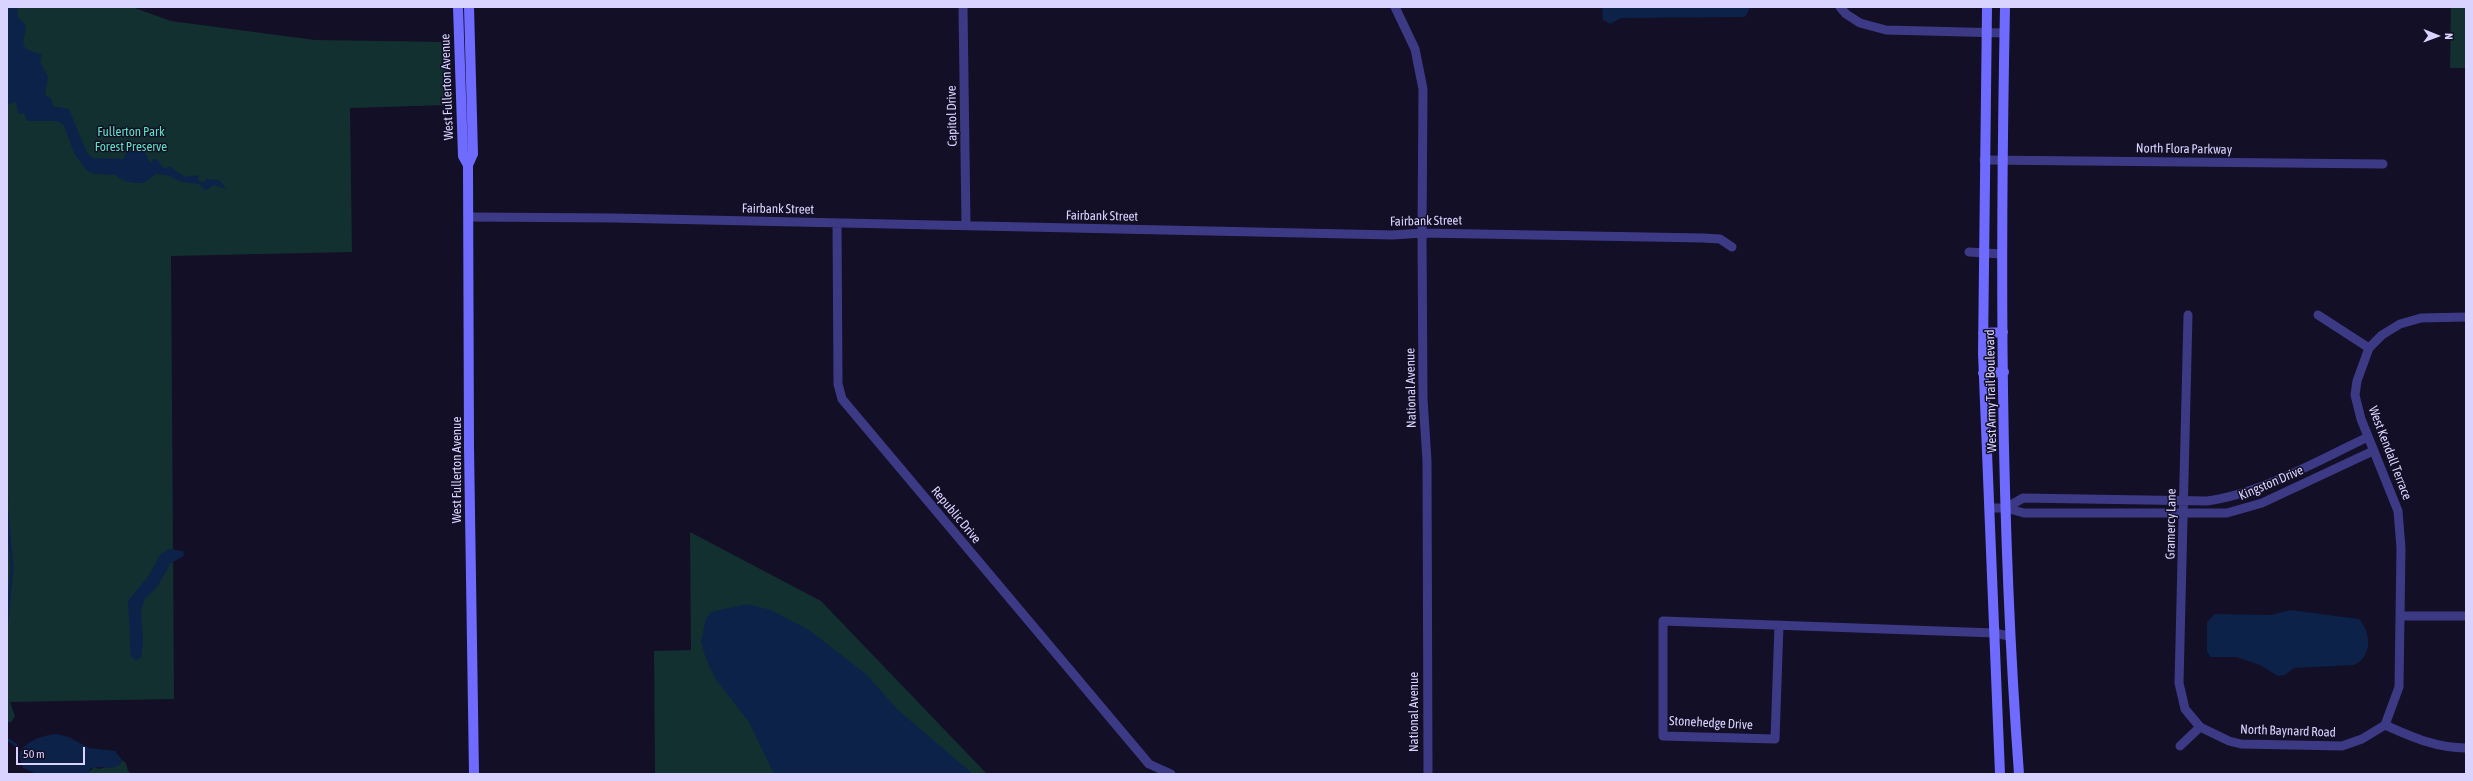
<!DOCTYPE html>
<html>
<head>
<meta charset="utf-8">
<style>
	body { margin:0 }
	#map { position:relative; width:2473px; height:781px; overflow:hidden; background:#130f26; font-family:"Asap Condensed",sans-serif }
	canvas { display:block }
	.frame { position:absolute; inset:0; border:8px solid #d9d4ff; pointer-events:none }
	.north { position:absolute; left:2417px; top:16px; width:40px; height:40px; -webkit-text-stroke:3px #130f26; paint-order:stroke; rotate:91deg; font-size:11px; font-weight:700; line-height:16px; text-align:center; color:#d9d4ff }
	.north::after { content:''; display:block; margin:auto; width:14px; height:18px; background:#d9d4ff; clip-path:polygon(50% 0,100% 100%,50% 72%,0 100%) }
	.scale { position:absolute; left:16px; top:747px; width:69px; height:18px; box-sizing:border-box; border:2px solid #d9d4ff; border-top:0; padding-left:5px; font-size:12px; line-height:14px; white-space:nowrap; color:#d9d4ff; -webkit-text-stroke:3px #130f26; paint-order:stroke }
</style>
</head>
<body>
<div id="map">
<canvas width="2473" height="781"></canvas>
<div class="frame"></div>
<div class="north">N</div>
<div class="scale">50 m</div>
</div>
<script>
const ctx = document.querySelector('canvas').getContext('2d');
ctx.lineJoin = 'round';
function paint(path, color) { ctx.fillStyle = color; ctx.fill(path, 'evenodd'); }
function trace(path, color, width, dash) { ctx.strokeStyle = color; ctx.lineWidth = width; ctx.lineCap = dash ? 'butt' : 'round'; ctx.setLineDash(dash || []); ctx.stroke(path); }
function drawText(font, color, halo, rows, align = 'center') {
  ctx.font = font + ' "Asap Condensed",sans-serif'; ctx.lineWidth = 3; ctx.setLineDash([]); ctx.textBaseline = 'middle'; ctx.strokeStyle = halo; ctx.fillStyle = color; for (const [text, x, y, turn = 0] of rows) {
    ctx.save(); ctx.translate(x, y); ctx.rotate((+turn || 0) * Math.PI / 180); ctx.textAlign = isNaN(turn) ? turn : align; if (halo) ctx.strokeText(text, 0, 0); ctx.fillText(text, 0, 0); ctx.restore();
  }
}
paint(new Path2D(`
	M7 7H132L171 21 315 40 448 42 449 105 350 108 352 252 171 256 174 699 10 702 15 716 11 722H7Z
	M2451 7H2466V68H2450Z
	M690 532 821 601 987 774H655L654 651 691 650Z
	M122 760 126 763 128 771 132 774H87L94 767 99 769 121 763Z`), '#12302f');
paint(new Path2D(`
	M7 7H17L18 17 26 26 23 44 26 49 42 55 40 62 48 76 45 95 51 98 53 106 69 109 87 153 93 158 123 159 128 150 136 152 142 147 151 164 153 159C160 158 159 164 164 168L171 167 185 177 199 175 198 179 201 182H205L206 179 219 180 227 189 213 185 206 191 199 184 182 182 166 175 156 174 144 183H135L124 181 115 175 95 174 87 171 75 155 64 126 58 121H27L24 113 18 114 16 102 7 105Z
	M1602 7H1750L1746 16 1743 17 1621 18 1610 24 1603 20Z
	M169 549 183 551 184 556 171 563 157 587 144 600 141 613 143 641 141 657 136 661 131 656 128 601 149 575 160 555Z
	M747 604 771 610 809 630 866 674 898 710 973 774H774L749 722 716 680 706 659 701 641 706 619 711 612Z
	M2290 610 2359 619C2371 632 2373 657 2354 665L2294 668 2285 675 2278 676 2260 665 2236 657H2211L2207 652V622L2215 614 2271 615Z
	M56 734 69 737 89 748 115 751 122 760 121 763C112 773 100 764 90 769L89 774H37L23 768 19 756C22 742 43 735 56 734Z`), '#0c2248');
trace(new Path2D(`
	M7 500V505
	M7 512 12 567 7 622
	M7 739 16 745`), '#0c2248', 3);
trace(new Path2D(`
	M963 7 966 225
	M1395 7 1415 49 1423 89 1422 233 1423 399 1427 461 1428 774
	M1840 7 1846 14 1860 23 1886 30 2004 33
	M1984 160 2383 164
	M469 217 614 218 1393 235 1422 233 1703 238 1720 239 1732 247
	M837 224 838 384 842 399 1149 764 1171 774
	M1969 252 2002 254
	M2188 315 2179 683 2185 709 2200 727 2229 741 2241 744 2342 746 2362 739 2385 725
	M2318 315 2369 348
	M1989 508H2006L2024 513H2227L2262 503 2373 451
	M2006 508 2023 498 2207 501C2260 494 2319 460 2368 437
	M2401 616H2466
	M1779 625 1775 739 1663 736V621L1994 633 2009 636
	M2385 725 2399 687 2401 548 2398 511 2361 419 2355 395 2357 381 2369 348 2382 335 2400 324 2421 318 2466 317
	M2385 725C2412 737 2436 748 2466 748
	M2180 746 2200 727`), '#3d3a85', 9);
trace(new Path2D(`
	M458 7 463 156 468 165
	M469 7 473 154 468 165 469 447 474 774
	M1987 7 1983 353 2000 774
	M2005 7C2000 262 2000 519 2019 774
	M1983 333 2003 332
	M1983 373 2004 372`), '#6f6bff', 10);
drawText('13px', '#d9d4ff', '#130f26', [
	["West Fullerton Avenue",447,87,-92],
	["Capitol Drive",952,116,-91],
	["North Flora Parkway",2184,149,1],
	["Fairbank Street",778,209,1],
	["Fairbank Street",1102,216,1],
	["Fairbank Street",1426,221,-1],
	["National Avenue",1411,388,-91],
	["West Army Trail Boulevard",1991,391,-91],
	["West Kendall Terrace",2390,453,69],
	["West Fullerton Avenue",457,470,-90],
	["Kingston Drive",2271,483,-23],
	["Republic Drive",956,515,50],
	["Gramercy Lane",2171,524,-89],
	["National Avenue",1414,712,-90],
	["Stonehedge Drive",1711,723,3],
	["North Baynard Road",2288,731,2]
]);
drawText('13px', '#5fe0c0', '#130f26', [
	["Fullerton Park",131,132],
	["Forest Preserve",131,147]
]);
</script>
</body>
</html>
